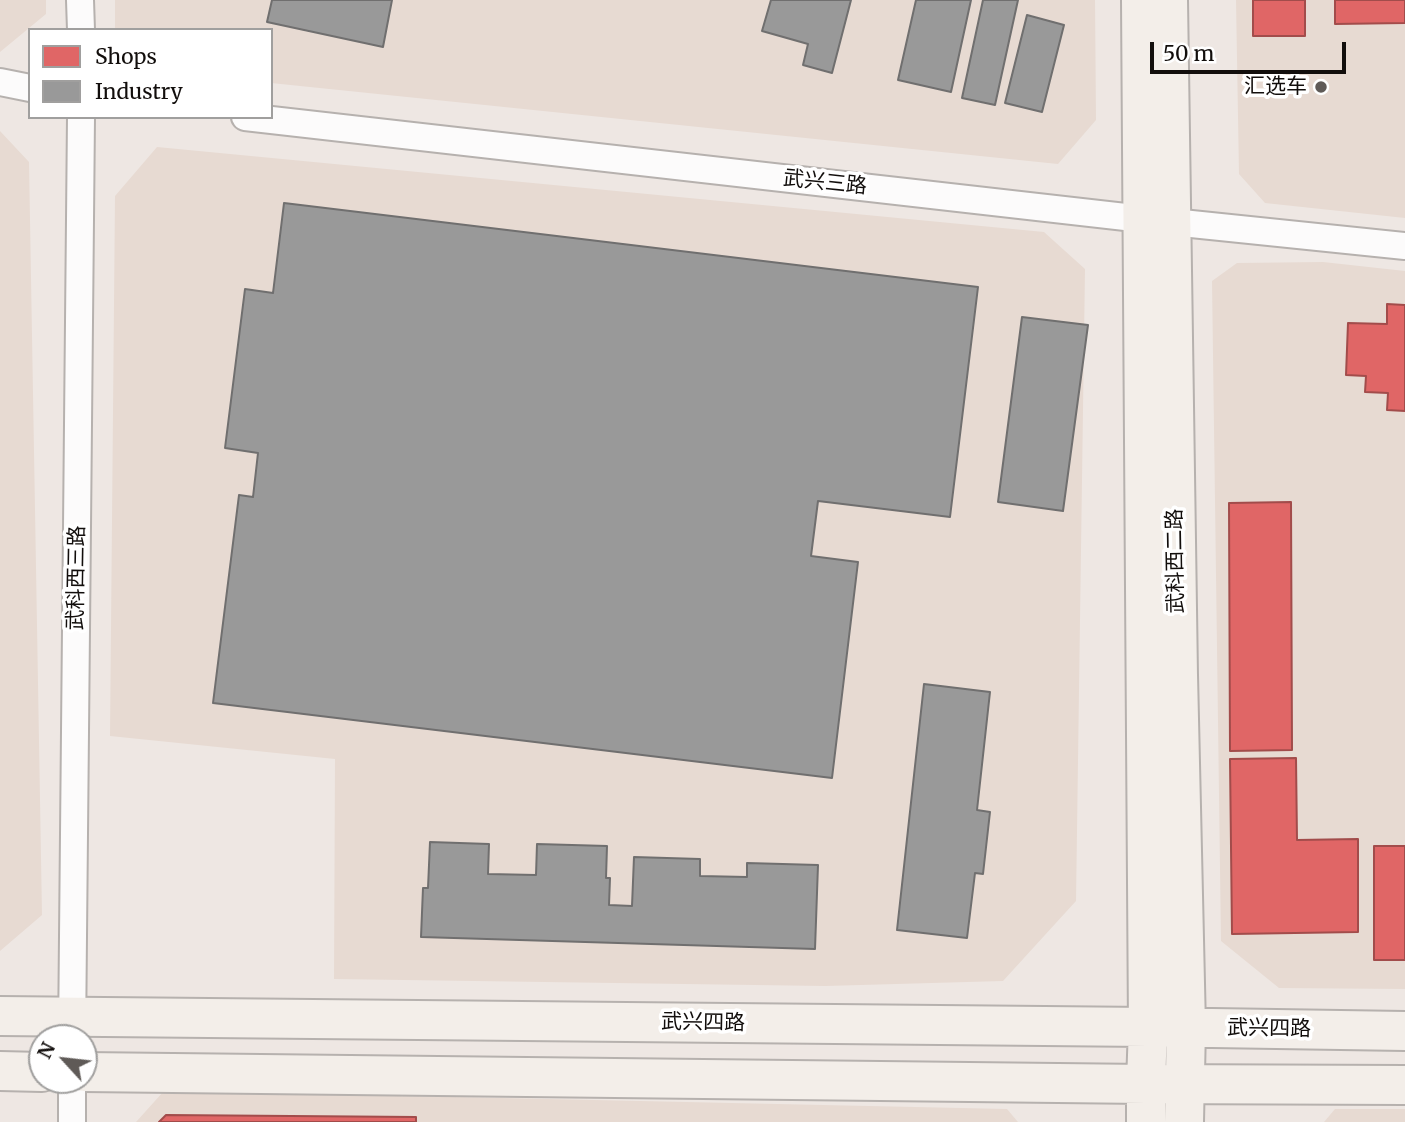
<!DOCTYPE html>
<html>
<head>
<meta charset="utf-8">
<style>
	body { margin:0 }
	#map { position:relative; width:1405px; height:1122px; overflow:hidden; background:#eee7e3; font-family:Merriweather,serif }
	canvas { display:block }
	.legend { position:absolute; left:28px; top:28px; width:245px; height:91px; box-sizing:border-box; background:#fff; border:2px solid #a09f9e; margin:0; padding:9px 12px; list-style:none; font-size:21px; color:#120e0c }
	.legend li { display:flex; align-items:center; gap:14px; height:35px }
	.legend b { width:35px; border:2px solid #a09f9e }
	.north { position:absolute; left:28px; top:1024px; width:70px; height:70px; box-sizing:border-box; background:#fff; border:2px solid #a09f9e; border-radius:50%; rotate:297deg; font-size:19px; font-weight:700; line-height:28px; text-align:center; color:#120e0c }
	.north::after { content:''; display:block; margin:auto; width:24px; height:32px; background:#5f5a57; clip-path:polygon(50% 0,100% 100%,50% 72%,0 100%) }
	.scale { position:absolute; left:1150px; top:42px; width:196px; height:32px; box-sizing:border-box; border:4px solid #120e0c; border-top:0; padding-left:9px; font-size:21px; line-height:24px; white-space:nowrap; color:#120e0c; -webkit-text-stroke:5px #fff; paint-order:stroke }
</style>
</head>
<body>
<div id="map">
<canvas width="1405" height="1122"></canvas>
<ul class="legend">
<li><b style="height:19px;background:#e06666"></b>Shops</li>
<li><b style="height:19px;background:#999"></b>Industry</li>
</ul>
<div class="north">N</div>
<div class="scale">50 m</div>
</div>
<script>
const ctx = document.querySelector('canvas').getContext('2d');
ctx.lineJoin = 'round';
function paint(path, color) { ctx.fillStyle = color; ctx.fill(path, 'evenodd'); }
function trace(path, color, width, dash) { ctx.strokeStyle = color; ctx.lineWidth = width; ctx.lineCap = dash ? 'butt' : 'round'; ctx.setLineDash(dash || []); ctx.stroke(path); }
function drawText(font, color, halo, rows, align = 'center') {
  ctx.font = font + ' Merriweather,"Noto Sans SC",serif'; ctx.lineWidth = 7; ctx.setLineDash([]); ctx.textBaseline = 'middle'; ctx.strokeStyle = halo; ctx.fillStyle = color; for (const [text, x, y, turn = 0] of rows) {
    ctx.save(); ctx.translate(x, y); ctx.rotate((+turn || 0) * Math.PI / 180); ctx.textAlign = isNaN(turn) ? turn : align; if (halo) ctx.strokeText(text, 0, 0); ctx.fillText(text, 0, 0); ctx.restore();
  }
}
paint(new Path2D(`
	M0 0H46V14L0 52Z
	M115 0H1095L1096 120 1058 164 271 83V30H115Z
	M1236 0H1405V218L1265 203 1239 174Z
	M0 131 29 162 42 915 0 951Z
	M157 147 1044 232 1085 269 1076 901 1003 981 825 986 334 979 335 759 110 736 115 196Z
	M1323 262 1405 271V989L1279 988 1221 941 1212 281 1237 263Z
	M163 1092 456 1097 1007 1109 1018 1122H136Z
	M1335 1109H1405V1122H1324Z`), '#e7dad2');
const shops = new Path2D(`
	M1253 0H1305V36H1253Z
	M1335 0H1405V23L1335 24Z
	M1387 304 1405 305V411L1387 410 1388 393 1365 392 1366 376 1346 375 1348 323 1387 324Z
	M1291 502 1292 750 1230 751 1229 503Z
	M1296 758 1297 840 1358 839V932L1232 934 1230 759Z
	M1374 846H1405V960H1374Z
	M166 1115 416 1117V1122H159Z`);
paint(shops, '#e06666');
trace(shops, '#a24c4b', 2);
const industry = new Path2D(`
	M272 0H392L383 47 267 22Z
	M771 0H851L832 73 803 65 808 44 762 31Z
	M916 0H971L951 92 898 80Z
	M983 0H1018L995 105 962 98Z
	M1027 15 1064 25 1042 112 1005 103Z
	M284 203 978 287 950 517 818 501 811 556 858 562 832 778 213 703 239 495 253 497 258 453 225 448 245 289 273 293Z
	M1022 317 1088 325 1063 511 998 502Z
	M924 684 990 692 977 810 990 812 983 874 975 873 967 938 897 930Z
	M430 842 489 844 488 874 536 875 537 844 607 846 606 878H610L609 905 632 906 634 857 700 859V876L747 877V863L818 865 815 949 421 937 423 888H428Z`);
paint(industry, '#999');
trace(industry, '#706f6f', 2);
const street = new Path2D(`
	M80 0 81 30
	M0 82 30 88
	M245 117 1143 219 1405 246
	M72 1038 81 117
	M72 1122V1080`);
const secondary = new Path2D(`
	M1141 0 1148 1027 1146 1084V1122
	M1168 0 1178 675 1186 1027 1184 1122
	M0 1016 1148 1027 1405 1031
	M0 1071 42 1072
	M84 1072 1146 1084 1405 1085`);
trace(street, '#b6b1ae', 30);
trace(secondary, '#b6b1ae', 42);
trace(street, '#fcfbfb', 26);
trace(secondary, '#f3eee9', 38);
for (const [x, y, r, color] of [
	[1321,87,7,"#5f5a57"]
]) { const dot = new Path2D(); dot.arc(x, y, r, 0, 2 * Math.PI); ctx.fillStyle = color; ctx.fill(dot); trace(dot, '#fff', 2.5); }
drawText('21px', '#120e0c', '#fff', [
	["汇选车",1307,87]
], 'right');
drawText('21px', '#120e0c', '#fff', [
	["武兴三路",825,183,6],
	["武科西二路",1176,561,-91],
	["武科西三路",77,578,-89],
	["武兴四路",703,1023,1],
	["武兴四路",1269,1029,1]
]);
</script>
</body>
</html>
